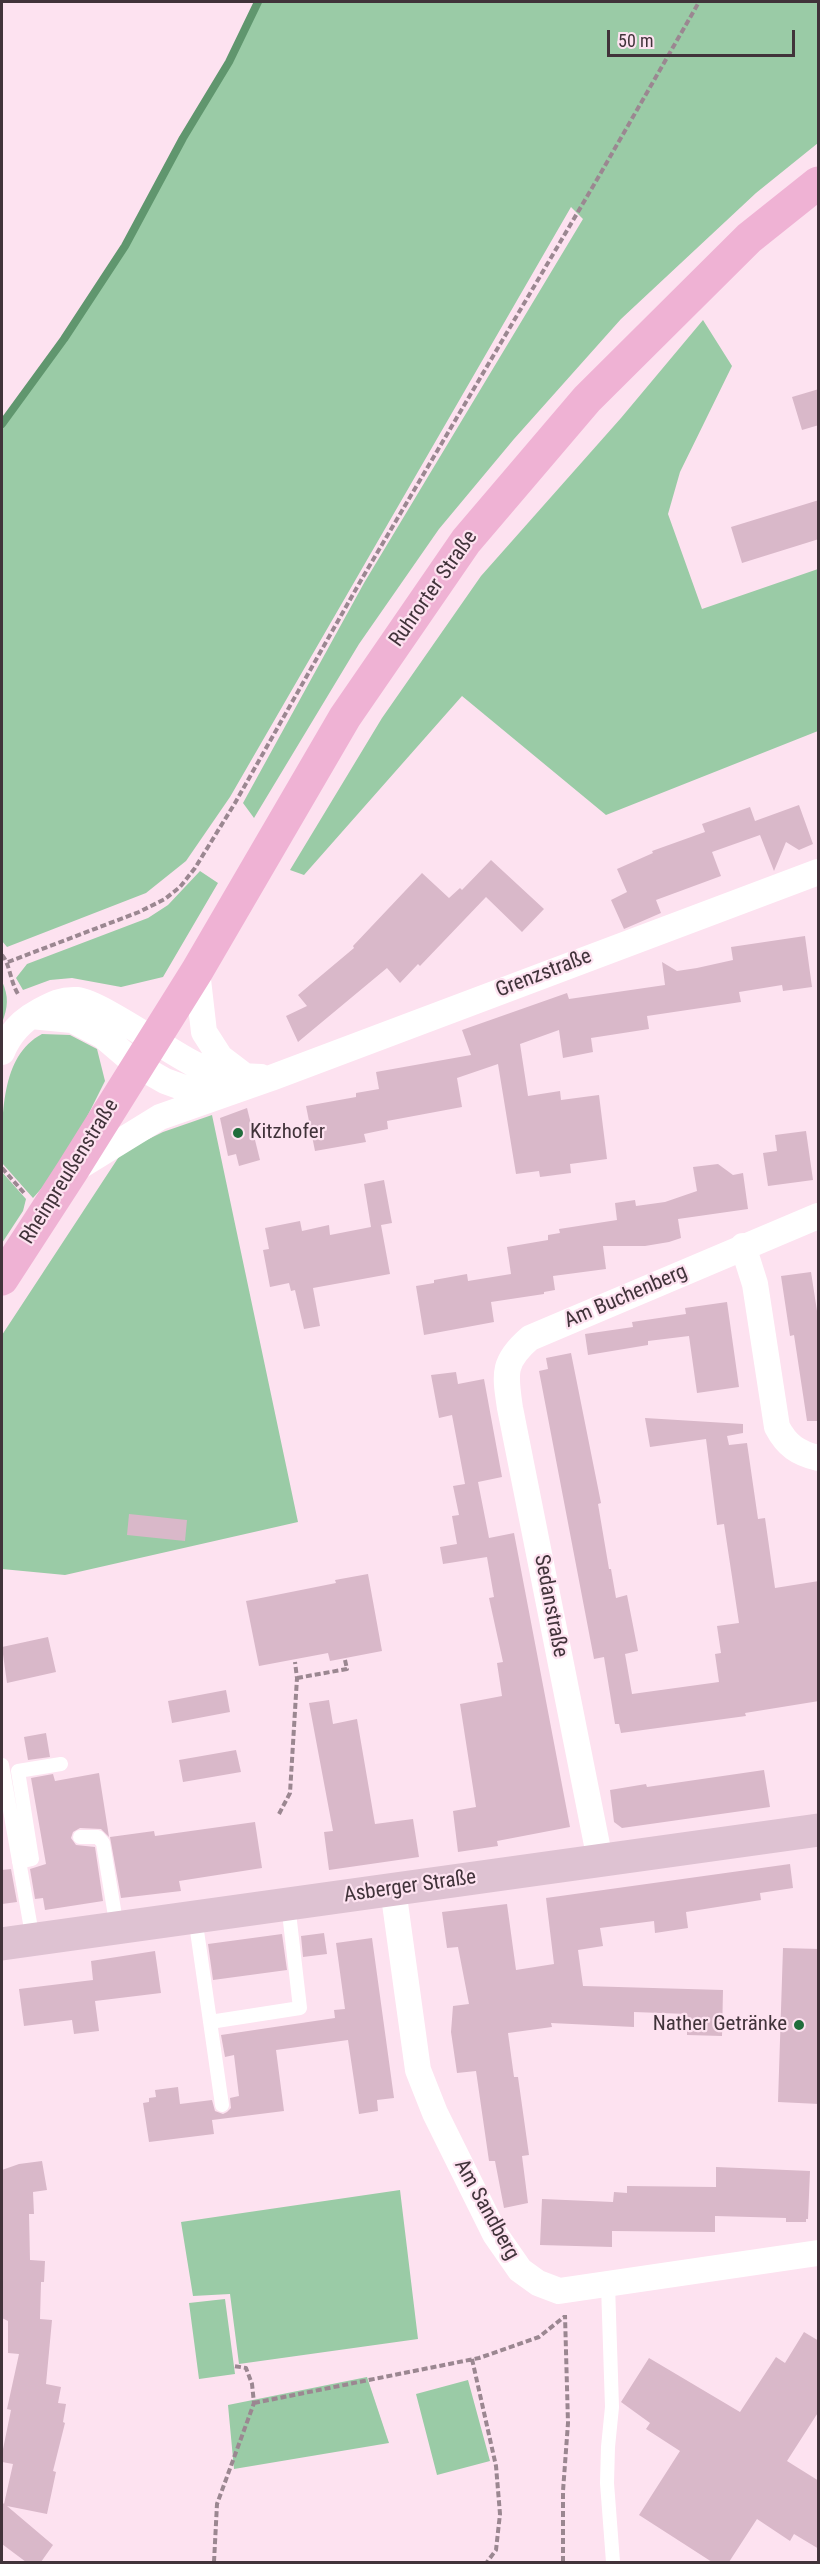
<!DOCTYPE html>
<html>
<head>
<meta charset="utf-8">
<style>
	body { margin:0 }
	#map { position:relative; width:820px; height:2564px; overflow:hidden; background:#fde2f0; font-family:"Roboto Condensed",sans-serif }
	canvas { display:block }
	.frame { position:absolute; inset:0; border:3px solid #41333a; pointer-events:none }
	.scale { position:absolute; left:607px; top:30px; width:188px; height:27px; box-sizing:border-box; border:3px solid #41333a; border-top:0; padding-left:8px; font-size:18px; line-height:21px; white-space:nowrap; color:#41333a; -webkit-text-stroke:4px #fde2f0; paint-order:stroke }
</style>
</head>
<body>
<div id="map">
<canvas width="820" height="2564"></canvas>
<div class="frame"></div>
<div class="scale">50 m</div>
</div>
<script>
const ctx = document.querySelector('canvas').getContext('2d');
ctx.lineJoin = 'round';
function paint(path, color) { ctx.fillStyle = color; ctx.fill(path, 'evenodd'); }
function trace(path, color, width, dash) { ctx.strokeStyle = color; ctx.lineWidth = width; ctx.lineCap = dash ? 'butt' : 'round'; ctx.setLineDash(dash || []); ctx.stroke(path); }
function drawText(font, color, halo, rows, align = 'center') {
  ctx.font = font + ' "Roboto Condensed",sans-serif'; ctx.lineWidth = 4.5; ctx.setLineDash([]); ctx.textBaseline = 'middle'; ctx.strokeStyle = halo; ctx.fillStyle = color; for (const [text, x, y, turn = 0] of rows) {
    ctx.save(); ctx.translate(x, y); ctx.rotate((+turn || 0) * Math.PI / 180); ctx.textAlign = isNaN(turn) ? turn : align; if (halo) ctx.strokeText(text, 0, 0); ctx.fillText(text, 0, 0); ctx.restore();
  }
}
paint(new Path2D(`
	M258 2H818V143L756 193 621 319 514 439 439 529 359 644 254 818 243 803 364 583 583 219 571 207 230 797 186 861 146 893 7 947 2 941V424L64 339 125 246 173 156 229 62Z
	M703 320 732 366 680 472 668 514 702 609 818 569V731L606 815 462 696 304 875 290 870 382 718 481 576 621 418Z
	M200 871 218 883 163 977 121 987 72 978 50 980 23 990 16 978 27 964 148 918 168 905Z
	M2 981C9 997 8 1007 2 1023Z
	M42 1034 70 1035 97 1049 105 1081 64 1163 33 1198 2 1163C2 1118 0 1056 42 1034Z
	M212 1115 298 1522 65 1575 2 1569V1335L122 1152 163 1132Z
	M2 1172 26 1199 23 1211 2 1243Z
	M400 2190 418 2339 239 2364 230 2294 193 2296 181 2222Z
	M225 2299 235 2374 199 2379 189 2303Z
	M367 2377 389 2443 234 2469 228 2405Z
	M468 2380 490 2461 437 2475 416 2394Z`), '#9acba6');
trace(new Path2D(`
	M2 424 64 339 125 246 183 138 229 62 258 2`), '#60966e', 8);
paint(new Path2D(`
	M819 389V425L802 430 792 397Z
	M819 500V539L742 563 731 527Z
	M799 805 813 844 799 850 786 842 774 871 760 835 712 852 721 876 656 900 661 913 624 929 611 900 627 892 617 869 653 853 652 851 705 832 702 824 750 807 755 821Z
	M491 860 544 909 522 932 486 897 420 966 418 964 400 983 387 968 298 1042 286 1016 307 1006 298 995 354 948 353 946 422 873 449 898 460 888 462 890Z
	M805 936 812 987 783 991 782 985 739 992 741 1002 647 1016 649 1029 591 1038 593 1052 563 1058 559 1030 520 1044 528 1096 560 1091 561 1100 599 1095 607 1159 570 1164 571 1173 540 1177 539 1171 516 1174 498 1064 457 1078 462 1107 387 1121 388 1129 364 1134 366 1142 315 1151 306 1106 356 1097V1093L379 1089 376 1072 471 1055 462 1030 567 993 569 999 665 985 662 962 677 971 697 968 733 960 731 947Z
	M247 1108 260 1160 239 1166 236 1154 228 1156 220 1118Z
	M806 1131 813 1180 768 1186 763 1153 777 1151 775 1135Z
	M718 1164 733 1175 743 1173 748 1209 678 1219 681 1238 669 1242 645 1246H603L606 1269 553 1276 555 1290 544 1292V1294L491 1302 494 1322 424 1335 416 1286 434 1283V1280L467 1274 468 1281 511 1274 507 1247 548 1240V1235L560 1233 559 1229 617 1220 615 1203 635 1200 636 1206 665 1202 697 1191 693 1167Z
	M384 1180 392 1223 381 1225 390 1274 313 1288 320 1326 304 1329 295 1290 291 1291 289 1283 270 1287 263 1250 269 1249 265 1228 300 1221 302 1231 329 1225 330 1235 371 1227 364 1184Z
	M811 1272 819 1324V1421H807L794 1335 790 1336 781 1276Z
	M727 1302 739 1387 697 1393 689 1336 648 1341V1345L588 1355 585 1334 633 1327 632 1322 686 1314 685 1308Z
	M571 1353 601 1503 598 1504 609 1569H611L616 1598 627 1595 638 1651 625 1654 632 1694 719 1682 715 1654 721 1653 717 1626 739 1623 724 1524 717 1525 706 1439 650 1447 645 1418 743 1424V1433L727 1436 729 1445 747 1443 758 1519 765 1518 775 1588 819 1581V1701L745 1713 746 1716 621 1733 619 1724H615L604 1657 594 1659 539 1371 548 1369 546 1358Z
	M456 1372 458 1384 484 1379 502 1477 478 1482 489 1538 514 1533 570 1827 497 1841 498 1846 458 1852 453 1811 476 1807 460 1704 502 1696 497 1663 503 1662 489 1598 494 1597 487 1557 443 1564 440 1547 457 1544 452 1516 459 1515 453 1486 465 1484 452 1415 439 1418 431 1375Z
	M129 1514 187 1520 185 1541 127 1535Z
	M368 1574 382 1651 330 1661 328 1653 259 1666 246 1601 336 1583 335 1580Z
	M48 1637 56 1672 7 1683 2 1647Z
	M226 1690 230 1712 172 1723 168 1701Z
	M329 1700 333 1724 357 1719 375 1824 413 1819 419 1857 329 1870 324 1832 333 1831 309 1703Z
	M46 1733 50 1757 28 1760 24 1737Z
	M236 1750 241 1772 183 1782 179 1760Z
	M764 1770 770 1807 622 1828 614 1822 610 1790 646 1784 647 1787Z
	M99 1773 109 1837 101 1829 80 1828 73 1832 71 1838 76 1845 95 1847 103 1901 45 1910 43 1898 35 1899 30 1869 46 1864 31 1778 53 1774 55 1781Z
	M255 1822 262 1868 179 1881 181 1891 121 1898 110 1837 154 1831 155 1836Z
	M790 1864 793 1888 760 1893 761 1900 686 1912 688 1928 655 1933 654 1921 600 1928 603 1946 578 1950 583 1986 723 1990 722 2036 687 2035V2014L634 2012V2027L551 2023 552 2027 508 2033 514 2077H518L529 2155 522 2156 528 2203 504 2208 495 2161H489L476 2071 457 2073 451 2032 453 2006 469 2004 458 1947 447 1948 442 1912 507 1904 516 1970 554 1964 546 1898Z
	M11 1869 17 1902 2 1904V1870Z
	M324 1933 327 1954 303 1957 301 1936Z
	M282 1934 287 1970 213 1980 208 1944Z
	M372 1938 394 2098 377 2100 378 2111 359 2114 348 2040 276 2050 284 2111 212 2120 214 2134 149 2142 143 2103 149 2102V2098L156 2097 155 2090 178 2087 180 2104 212 2100 215 2111 223 2114 227 2112 231 2108 230 2098 239 2096 234 2055 225 2057 221 2035 335 2018 334 2010 345 2009 336 1943Z
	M783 1948 819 1949V2104L778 2102Z
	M155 1951 161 1993 95 2001 99 2031 74 2034 72 2020 24 2026 19 1989 93 1980 91 1961Z
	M42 2161 47 2190 33 2192 34 2214H29L30 2260 45 2261 44 2282H41L40 2319 52 2320 46 2384 61 2387 58 2403 66 2404 63 2422 65 2423 53 2471 56 2472 47 2514 7 2506 53 2545 41 2562H26L2 2544V2502L4 2504 13 2464 2 2462V2454L11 2410 7 2409 19 2354 8 2353V2321L2 2318V2170L19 2164Z
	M716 2167 810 2171 808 2219H806V2222H786V2218L715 2216V2232L612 2231V2247L540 2245 542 2199 613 2202 614 2192 627 2193V2186L716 2187Z
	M804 2332 819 2341V2411L787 2461 819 2481V2549L794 2534 790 2541 757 2519 729 2562H712L639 2515 680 2451 646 2429 650 2423 621 2402 649 2358 740 2412 776 2357 785 2363Z`), '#d9b8c9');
trace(new Path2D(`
	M2 955C10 964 10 981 18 994
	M8 962 139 912 165 899 180 887 195 868 235 803 360 582 595 183 699 2
	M2 1168 25 1194
	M297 1678 347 1669 345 1660
	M279 1814 290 1793 297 1678 295 1662
	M472 2359 496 2466 500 2514 496 2550 487 2562
	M254 2403 479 2358 539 2337 564 2317
	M214 2562 217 2504 254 2403 252 2384 246 2368 234 2366
	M563 2562V2491L568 2423 565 2315`), '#9b8791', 4, [6, 3]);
trace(new Path2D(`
	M2 1765 33 1940
	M80 1837H98L103 1843 117 1928
	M19 1862 32 1859 18 1771 61 1764
	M195 1917 222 2105
	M210 2022 300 2008 288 1904
	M608 2285 612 2407 608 2447 607 2483 613 2562`), '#fff', 14);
trace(new Path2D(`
	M197 971 204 1032 220 1057 245 1076
	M31 1016 72 1020 103 1036 137 1065 165 1081 212 1098
	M2 1052C9 1035 21 1021 38 1012 51 1005 61 999 77 1000 99 1002 168 1051 194 1064 215 1075 238 1076 261 1077
	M74 1170 160 1117 271 1078 818 872
	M743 1246 755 1284 777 1427C787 1446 798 1453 818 1458
	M600 1860 510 1408C505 1374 502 1362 530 1338L818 1216
	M393 1889 418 2070 435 2113 495 2234 520 2270 538 2283 559 2291 818 2253`), '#fff', 26);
trace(new Path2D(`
	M2 1944 818 1830`), '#dec2d2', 33);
trace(new Path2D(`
	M2 1279 72 1171 197 971 345 717 466 541 587 399 749 238 818 183`), '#efb2d4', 33);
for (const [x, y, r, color] of [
	[238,1133,6,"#206d3c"],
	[799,2025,6,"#206d3c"]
]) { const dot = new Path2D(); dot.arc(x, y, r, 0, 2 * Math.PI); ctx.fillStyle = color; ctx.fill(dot); trace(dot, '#fde2f0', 2); }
drawText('21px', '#41333a', '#fde2f0', [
	["Ruhrorter Straße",434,589,-55],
	["Grenzstraße",544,974,-21],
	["Rheinpreußenstraße",70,1172,-58],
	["Am Buchenberg",626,1297,-23],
	["Sedanstraße",550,1606,79],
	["Asberger Straße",410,1887,-8],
	["Am Sandberg",486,2210,61]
]);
drawText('21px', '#41333a', '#fde2f0', [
	["Kitzhofer",250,1133],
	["Nather Getränke",787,2025,"right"]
], 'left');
</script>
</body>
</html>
